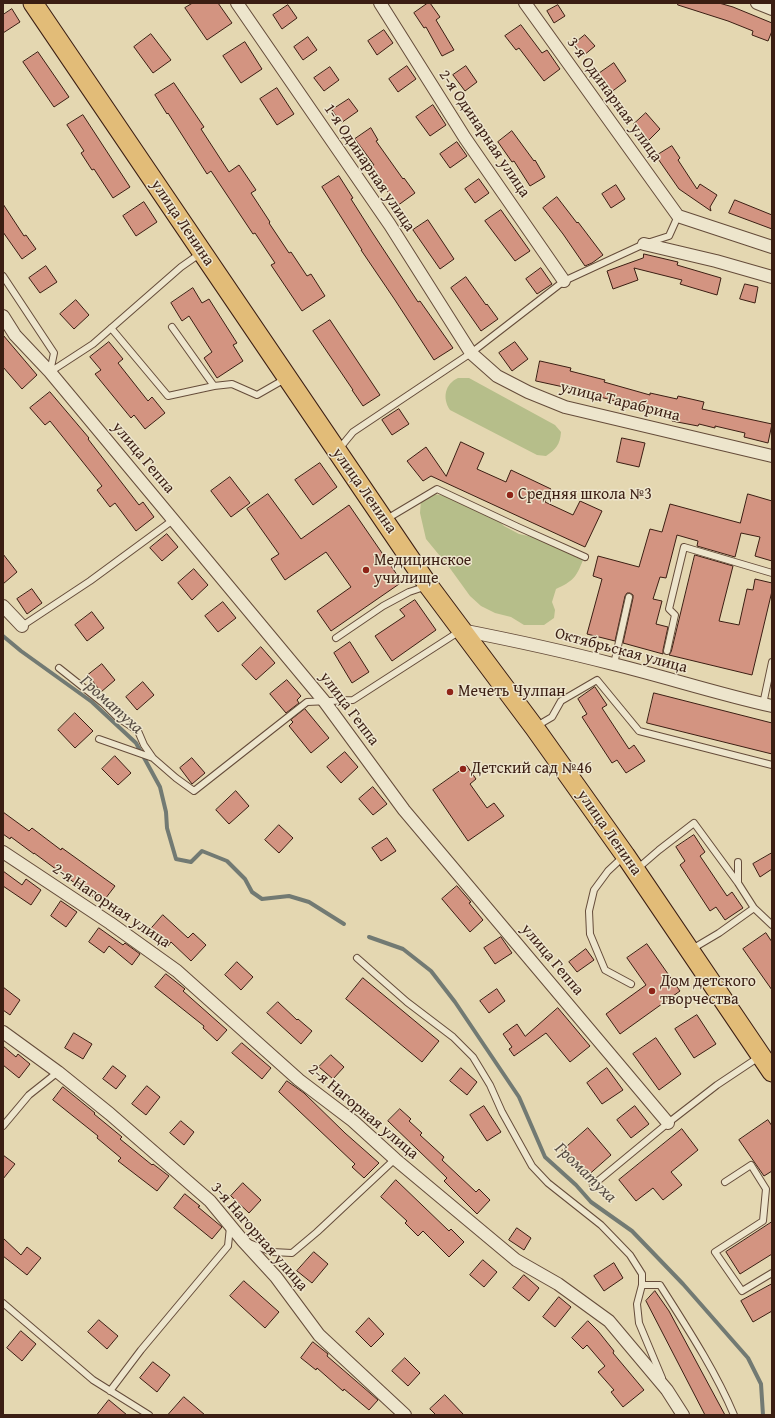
<!DOCTYPE html>
<html>
<head>
<meta charset="utf-8">
<style>
	body { margin:0 }
	#map { position:relative; width:775px; height:1418px; overflow:hidden; background:#e4d7b1; font-family:"Gentium Book Plus",serif }
	canvas { display:block }
	.frame { position:absolute; inset:0; border:4px solid #3b1e13; pointer-events:none }
</style>
</head>
<body>
<div id="map">
<canvas width="775" height="1418"></canvas>
<div class="frame"></div>
</div>
<script>
const ctx = document.querySelector('canvas').getContext('2d');
ctx.lineJoin = 'round';
function paint(path, color) { ctx.fillStyle = color; ctx.fill(path, 'evenodd'); }
function trace(path, color, width, dash) { ctx.strokeStyle = color; ctx.lineWidth = width; ctx.lineCap = dash ? 'butt' : 'round'; ctx.setLineDash(dash || []); ctx.stroke(path); }
function drawText(font, color, halo, rows, align = 'center') {
  ctx.font = font + ' "Gentium Book Plus",serif'; ctx.lineWidth = 3; ctx.setLineDash([]); ctx.textBaseline = 'middle'; ctx.strokeStyle = halo; ctx.fillStyle = color; for (const [text, x, y, turn = 0] of rows) {
    ctx.save(); ctx.translate(x, y); ctx.rotate((+turn || 0) * Math.PI / 180); ctx.textAlign = isNaN(turn) ? turn : align; if (halo) ctx.strokeText(text, 0, 0); ctx.fillText(text, 0, 0); ctx.restore();
  }
}
paint(new Path2D(`
	M458 378H469L555 425 561 432C560 445 556 449 546 456L537 455 450 410C442 398 445 384 458 378Z
	M427 493 453 497 496 518 504 526 519 534 533 537 570 551 583 560C576 578 573 581 556 589L552 602 555 610 554 618 544 625H524L511 617 495 613 481 606 470 596 449 567 426 539 420 513 421 500Z`), '#b6be8a');
trace(new Path2D(`
	M3 636 21 651 92 702 136 743 160 787 166 812 167 828 176 859 191 862 202 851 227 861 245 879 252 892 262 899 289 896 309 902 344 924
	M369 937 403 949 431 971 455 1002 519 1097 545 1157 576 1185 591 1202 632 1231 683 1284 748 1358 761 1384 763 1415`), '#727a73', 4);
const building = new Path2D(`
	M193 3H218L232 23 207 40 185 8Z
	M428 3H430L440 17 436 20 454 50 442 56 426 27 424 28 414 13Z
	M678 3H719L733 7 772 23V31L768 41 752 35 753 31 728 21 678 5Z
	M288 5 297 18 282 29 273 15Z
	M558 5 565 16 554 23 547 11Z
	M12 9 20 22 3 33V15Z
	M521 25 542 53 547 50 560 69 544 81 519 48 516 50 505 36Z
	M384 30 393 43 377 55 368 41Z
	M151 34 171 60 153 73 134 47Z
	M585 35 595 46 583 56 574 44Z
	M308 37 317 50 303 60 294 47Z
	M245 42 262 69 241 83 223 56Z
	M38 52 69 97 54 107 23 62Z
	M614 63 626 81 610 93 597 75Z
	M407 66 416 79 398 92 389 79Z
	M466 66 477 82 465 91 453 75Z
	M330 67 339 80 324 91 314 78Z
	M174 83 204 127 201 129 229 172 239 165 256 190 251 193 270 222 269 223 289 253 291 252 307 276 311 274 325 296 302 311 271 265 275 263 255 233 253 234 211 171 207 174 168 113 167 114 155 95Z
	M277 88 294 114 277 125 260 99Z
	M349 99 358 111 341 123 332 110Z
	M433 105 446 125 430 136 416 117Z
	M646 113 660 129 649 140 634 124Z
	M83 115 130 187 113 198 94 169 92 170 81 153 84 151 67 125Z
	M371 128 378 140 376 141 403 179 404 178 415 193 397 206 372 167 374 165 355 139Z
	M512 131 534 161 535 160 545 177 530 186 514 161 512 162 498 142Z
	M457 142 467 156 450 168 440 154Z
	M672 146 680 158 678 160 697 189 700 184 717 195 710 207 711 211 679 189 656 156Z
	M339 176 353 198 351 199 372 232 418 302 420 301 453 348 434 360 395 300 361 250H362L322 187Z
	M479 179 489 193 475 203 465 189Z
	M616 185 625 199 611 208 602 194Z
	M557 197 577 223 578 222 603 255 592 263 585 266 563 234 543 208Z
	M735 200 772 215V229L729 213Z
	M144 202 157 222 136 236 123 216Z
	M3 204 24 236 26 235 36 249 22 259 3 232Z
	M501 210 530 251 515 261 485 221Z
	M428 220 454 259 440 269 413 230Z
	M644 254 678 262 677 265 721 278 717 295 680 284 682 280 634 268 638 280 613 289 607 271 643 258Z
	M46 266 57 282 40 293 29 278Z
	M541 268 552 284 537 294 526 279Z
	M466 277 486 305 487 304 498 319 481 331 451 288Z
	M745 284 758 287 755 303 740 299Z
	M193 288 202 303 209 299 237 343 233 345 243 361 217 378 204 358 212 352 189 316 182 321 171 303Z
	M76 300 89 315 74 329 60 314Z
	M330 320 380 395 363 406 352 390H353L313 331Z
	M3 335 37 375 22 389 3 367Z
	M109 342 123 359 118 363 148 401 152 397 165 413 145 429 134 415 131 418 95 374 101 370 90 357Z
	M515 342 528 359 512 371 499 353Z
	M540 361 571 368 570 371 605 380 604 382 650 395V393L677 399 678 396 704 402 702 409 772 424 768 443 744 437 745 433 715 426V428L699 424 698 426 672 421 673 418 646 412 615 403V401L582 392V391L536 381Z
	M50 392 89 438 88 439 139 505 143 502 154 517 136 531 115 503 110 507 97 490 102 486 50 421 45 425 30 408Z
	M399 409 409 424 392 435 382 420Z
	M622 438 645 443 639 467 617 462Z
	M461 442 484 453 477 469 506 482 511 470 551 489 545 502 573 515 580 501 602 511 585 547 431 476 423 481 407 461 426 447 446 476Z
	M320 463 337 487 313 505 295 480Z
	M230 477 250 503 231 517 211 491Z
	M268 494 301 539 349 505 402 582 331 631 317 611 351 587 326 552 285 580 271 559 279 554 247 509Z
	M748 494 772 501V561L755 556 760 537 741 533 735 557 697 546 698 541 677 535 666 578 660 577 653 599 662 601 656 624 668 627 663 650V654L623 643 633 598V595L630 593H627L625 596 615 641 587 634 602 579 593 576 598 556 639 567 650 529 662 532 670 504 740 523Z
	M167 534 178 547 162 561 150 548Z
	M3 554 17 572 3 584Z
	M695 555 733 566 719 621 739 625 747 589 753 590 755 579 772 583V591L752 675 669 655 671 652Z
	M194 569 208 585 192 600 178 583Z
	M32 589 42 603 27 614 17 599Z
	M415 600 436 630 392 661 375 636 405 616 400 610Z
	M223 602 236 618 218 632 205 616Z
	M92 612 104 628 87 641 75 625Z
	M350 642 369 672 352 683 334 653Z
	M261 647 275 663 256 680 242 665Z
	M102 664 115 680 101 692 88 675Z
	M287 680 301 696 297 700 299 703 286 713 270 694Z
	M143 682 154 695 137 710 126 697Z
	M595 687 607 705 602 708 629 749 634 745 645 761 626 773 617 760 612 763 582 717 587 714 578 699Z
	M654 693 772 723V754L647 723Z
	M305 709 329 738 311 753 289 726 293 722 291 720Z
	M75 713 93 731 75 748 58 730Z
	M345 752 358 767 341 783 327 767Z
	M115 756 131 773 118 785 102 769Z
	M192 758 205 773 192 784 180 768Z
	M467 766 476 779 470 784 487 808 494 803 504 816 468 841 433 790Z
	M373 787 387 804 373 815 359 799Z
	M236 791 249 806 229 824 216 810Z
	M3 812 29 831 32 828 61 850 62 848 115 886 102 903 34 853V854L11 837 10 839 3 834Z
	M279 825 293 838 279 853 265 840Z
	M694 835 705 852 700 856 727 896 732 892 743 908 725 920 716 907 710 911 680 865 685 861 676 847Z
	M387 838 396 851 381 861 372 848Z
	M772 853V869L760 877 753 864Z
	M3 871 22 885 26 879 41 890 31 905 3 886Z
	M457 886 471 902 469 903 483 920 470 932 442 899Z
	M61 901 77 912 66 927 51 916Z
	M163 915 188 938 193 933 206 945 191 961 171 942 168 946 150 930Z
	M99 928 123 945 125 943 140 954 132 965 109 946 104 953 89 942Z
	M766 933 772 942V990L743 949Z
	M501 937 512 953 495 964 484 948Z
	M647 944 680 991 620 1034 606 1014 646 985 627 958Z
	M586 949 594 960 577 972 569 962Z
	M237 962 253 977 241 990 225 975Z
	M166 974 185 989 183 991 227 1030 217 1041 203 1028 204 1026 155 987Z
	M363 978 439 1041 422 1062 346 999Z
	M3 987 20 1000 10 1015 3 1010Z
	M497 989 505 1001 489 1013 480 1001Z
	M278 1002 297 1020 298 1019 312 1031 301 1044 267 1013Z
	M558 1008 590 1046 570 1062 546 1033 514 1056 509 1049 512 1047 503 1034 517 1024 525 1036Z
	M697 1015 716 1044 694 1058 675 1029Z
	M74 1033 92 1044 83 1059 65 1048Z
	M656 1038 681 1074 659 1090 633 1054Z
	M242 1043 271 1068 262 1079 232 1053Z
	M3 1046 16 1057 18 1054 30 1064 19 1078 3 1065Z
	M331 1055 344 1067 333 1079 319 1067Z
	M113 1066 126 1076 116 1089 103 1079Z
	M461 1068 477 1082 467 1095 450 1081Z
	M607 1068 623 1090 602 1104 587 1083Z
	M287 1081 304 1093 345 1133 379 1163 364 1178 352 1167 355 1164 279 1092Z
	M147 1086 160 1097 146 1115 132 1104Z
	M63 1087 95 1113 94 1114 122 1137 120 1139 152 1165 153 1164 169 1176 157 1191 118 1161 121 1158 97 1138 98 1136 53 1100Z
	M484 1106 501 1132 487 1141 470 1115Z
	M635 1106 649 1124 631 1138 617 1120Z
	M400 1109 411 1119 409 1121 422 1133 420 1135 444 1157 442 1160 476 1192 479 1189 490 1200 477 1214 444 1181 447 1178 388 1121Z
	M768 1120 772 1126V1171L764 1176 739 1140Z
	M181 1121 194 1132 184 1145 170 1133Z
	M588 1128 611 1155 585 1178 562 1151Z
	M682 1129 698 1150 671 1172 682 1185 663 1200 653 1188 636 1201 619 1180Z
	M3 1155 15 1164 3 1179Z
	M396 1180 449 1231 451 1229 464 1242 449 1257 423 1231 418 1236 405 1223 407 1221 381 1197Z
	M243 1183 261 1200 249 1213 231 1196Z
	M185 1194 200 1206 198 1207 222 1227 212 1239 174 1208Z
	M772 1222V1254L740 1274 726 1252Z
	M517 1228 531 1238 524 1250 509 1240Z
	M3 1238 21 1255 27 1247 41 1258 27 1275 3 1256Z
	M314 1252 328 1264 312 1283 297 1271Z
	M483 1260 497 1272 484 1287 470 1275Z
	M614 1263 623 1278 604 1291 594 1276Z
	M524 1275 539 1288 529 1301 513 1288Z
	M244 1281 279 1312 265 1328 230 1296Z
	M772 1284V1311L753 1322 741 1301Z
	M655 1291 669 1311 725 1415H705L646 1301Z
	M559 1297 571 1307 555 1327 543 1317Z
	M369 1318 384 1334 371 1347 356 1332Z
	M99 1320 118 1336 107 1349 88 1332Z
	M588 1321 598 1331 614 1351 613 1353 644 1390 623 1407 611 1392 614 1390 598 1372 605 1366 587 1345 583 1349 572 1338Z
	M21 1331 36 1344 22 1361 7 1348Z
	M313 1342 328 1354 327 1356 378 1400 369 1410 344 1389 343 1391 317 1368 316 1370 301 1358Z
	M405 1358 420 1373 408 1386 392 1371Z
	M153 1362 170 1375 157 1392 140 1378Z
	M445 1395 464 1415H436L430 1409Z
	M184 1397 205 1415H168Z
	M109 1400 127 1415H97Z`);
paint(building, '#d39481');
trace(building, '#3b1e13', 1);
const lane = new Path2D(`
	M3 276 54 353 50 372 93 344 181 267 201 253
	M172 327 214 386
	M111 328 168 396 214 386 232 384 257 395 285 379
	M339 449 353 432 471 353 564 281 644 244 669 236 678 216
	M385 520 437 489 518 527 585 557
	M22 626 90 581 173 520
	M336 638 383 606 409 592 427 586
	M667 651 675 615 669 609 684 547 772 573
	M614 664 629 597
	M59 668 103 703 117 717 138 731 144 745 153 758 176 778 194 791 307 702 353 700 460 631
	M763 704 772 662
	M535 727 552 717 561 701 597 680 639 731 772 765
	M99 739 153 758
	M624 856 608 871 594 890 589 911 590 934 605 970 631 984
	M637 869 659 850 694 823 738 883V862
	M754 908 772 925
	M692 949 719 933 754 908 738 883
	M357 958 407 1002 453 1037 473 1057 490 1085 502 1112 532 1166 548 1183 601 1225 630 1255 642 1274V1285H660C686 1326 715 1370 734 1415
	M3 1126 29 1095 58 1072
	M725 1182 751 1165 766 1189 763 1221 715 1252 742 1291 772 1273
	M593 1185 668 1123 717 1085 759 1057
	M249 1243 272 1252 292 1253 317 1232 395 1159
	M642 1285 637 1304 639 1323 662 1378
	M3 1303 93 1380 149 1415
	M110 1391 141 1350 228 1246 230 1227`);
const street = new Path2D(`
	M237 3 390 225 471 353 497 376 528 392 565 407 772 456
	M380 3 465 138 564 281
	M525 3 678 216 772 247
	M757 3 772 9
	M644 244 716 261 772 277
	M3 316 15 335 50 372 324 701 404 810 668 1123
	M3 606 22 626
	M461 630C512 640 563 651 613 664 666 677 718 694 772 706
	M3 852 110 923 177 971 299 1080 353 1121 395 1159 516 1260 558 1284 609 1321 667 1390 683 1415
	M3 1032 58 1072 110 1114 210 1201 243 1241 276 1277 319 1335 405 1415`);
const primary = new Path2D(`
	M33 3 428 585 534 727 625 855 772 1072`);
trace(lane, '#654c3a', 8);
trace(street, '#654c3a', 14);
trace(primary, '#3b1e13', 21);
trace(lane, '#ede5cc', 6);
trace(street, '#ede5cc', 12);
trace(primary, '#e2bc78', 19);
for (const [x, y, r, color] of [
	[510,495,4,"#8f2418"],
	[366,570,4,"#8f2418"],
	[450,692,4,"#8f2418"],
	[463,769,4,"#8f2418"],
	[652,991,4,"#8f2418"]
]) { const dot = new Path2D(); dot.arc(x, y, r, 0, 2 * Math.PI); ctx.fillStyle = color; ctx.fill(dot); trace(dot, '#ede5cc', 1.5); }
drawText('16px', '#3b1e13', '#ede5cc', [
	["3-я Одинарная улица",614,100,54],
	["2-я Одинарная улица",484,134,56],
	["1-я Одинарная улица",369,168,56],
	["улица Ленина",182,223,56],
	["улица Тарабрина",620,402,14],
	["улица Геппа",143,458,50],
	["улица Ленина",364,491,55],
	["Октябрьская улица",621,651,15],
	["улица Геппа",349,709,53],
	["улица Ленина",609,833,55],
	["2-я Нагорная улица",111,906,34],
	["улица Геппа",552,960,50],
	["2-я Нагорная улица",363,1112,40],
	["3-я Нагорная улица",259,1237,49]
]);
drawText('16px', '#3b1e13', '#ede5cc', [
	["Средняя школа №3",518,495],
	["Медицинское",374,561],
	["училище",374,579],
	["Мечеть Чулпан",458,692],
	["Детский сад №46",471,769],
	["Дом детского",660,982],
	["творчества",660,1000]
], 'left');
drawText('italic 17px', '#574c43', '#ede5cc', [
	["Громатуха",111,705,42],
	["Громатуха",585,1173,44]
]);
</script>
</body>
</html>
